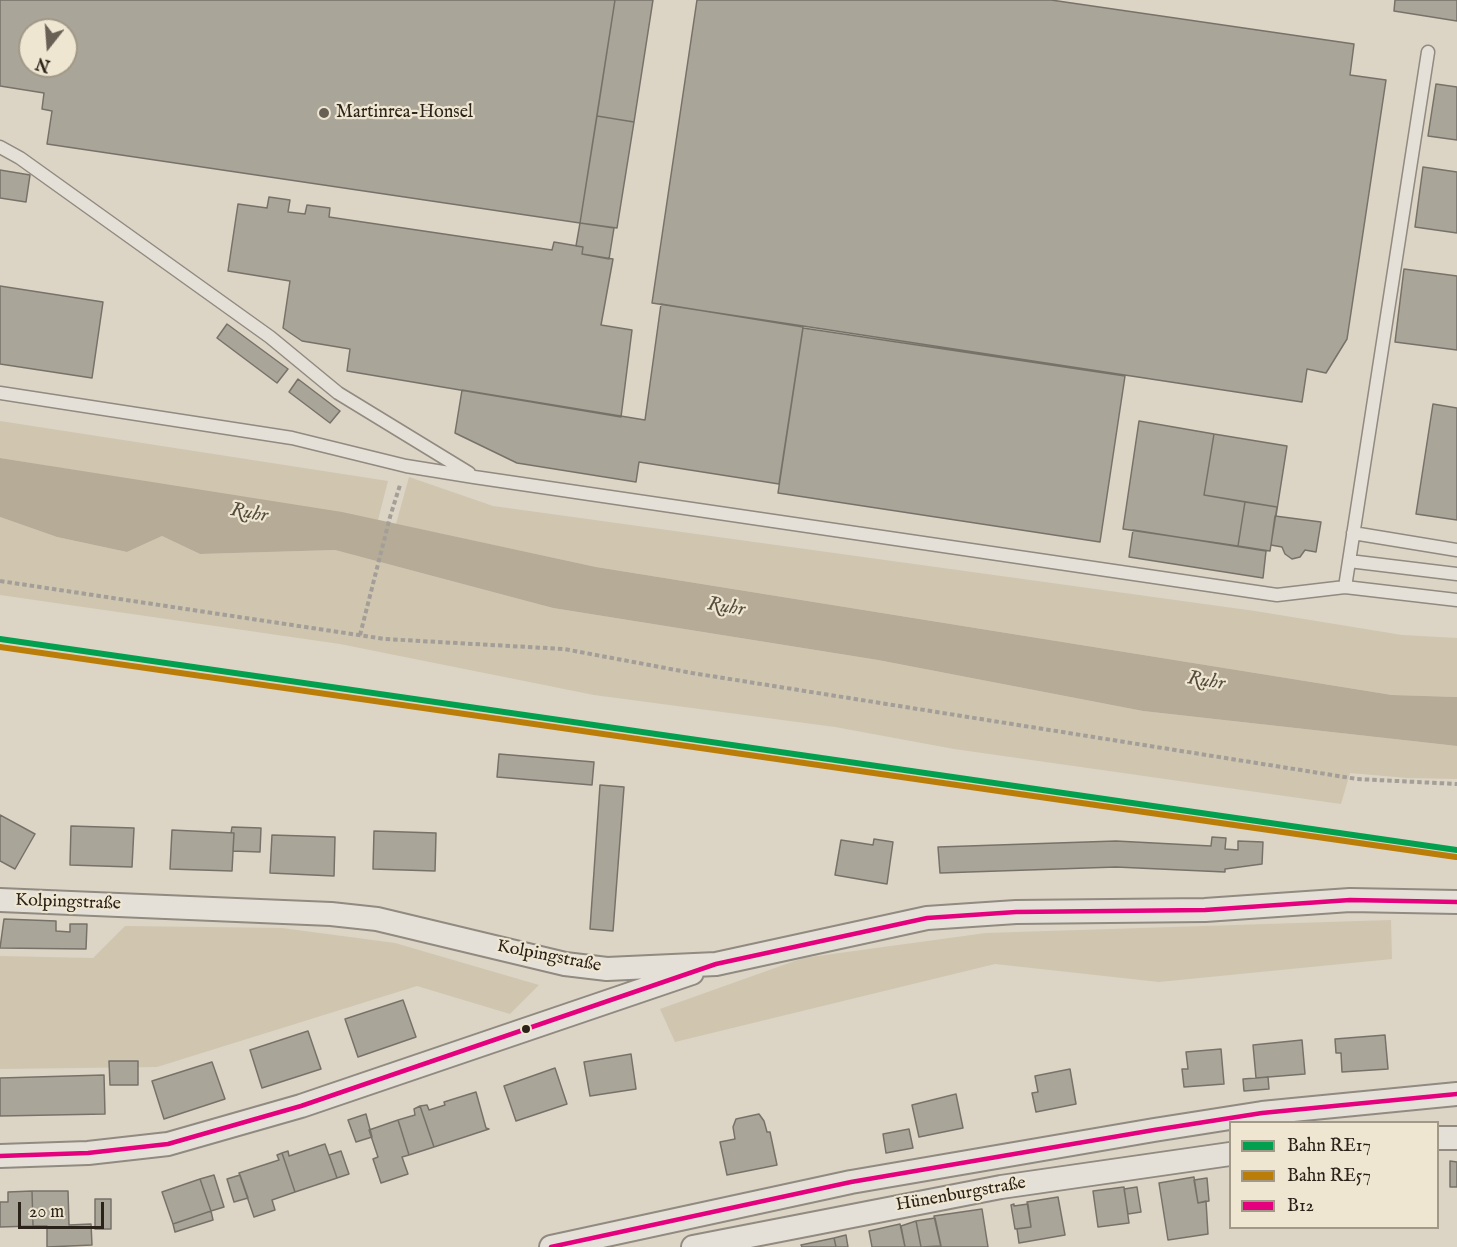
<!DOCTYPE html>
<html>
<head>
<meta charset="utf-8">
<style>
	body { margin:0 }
	#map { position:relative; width:1457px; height:1247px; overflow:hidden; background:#dcd4c4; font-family:"IM FELL English",serif }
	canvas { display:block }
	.legend { position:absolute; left:1229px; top:1121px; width:210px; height:108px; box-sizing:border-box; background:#efe6d2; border:2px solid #a19888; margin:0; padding:8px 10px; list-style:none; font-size:18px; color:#2b2219 }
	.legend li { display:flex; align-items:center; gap:12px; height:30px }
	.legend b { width:30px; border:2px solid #a19888 }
	.north { position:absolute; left:18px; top:18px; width:60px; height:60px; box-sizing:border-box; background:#efe6d2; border:2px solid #a19888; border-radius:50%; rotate:197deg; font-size:16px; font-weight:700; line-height:24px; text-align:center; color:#2b2219 }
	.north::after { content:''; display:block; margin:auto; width:21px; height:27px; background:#696055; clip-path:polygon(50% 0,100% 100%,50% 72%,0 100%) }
	.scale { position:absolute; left:18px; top:1202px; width:86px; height:27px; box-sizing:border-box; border:3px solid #2b2219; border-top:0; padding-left:8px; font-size:18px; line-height:21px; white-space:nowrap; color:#2b2219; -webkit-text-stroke:4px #efe6d2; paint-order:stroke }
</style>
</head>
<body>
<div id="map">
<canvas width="1457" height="1247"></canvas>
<ul class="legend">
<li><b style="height:8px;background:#029f4e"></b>Bahn RE17</li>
<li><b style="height:8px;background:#ba7e08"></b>Bahn RE57</li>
<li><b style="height:8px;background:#e5007d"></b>B12</li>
</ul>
<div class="north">N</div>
<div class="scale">20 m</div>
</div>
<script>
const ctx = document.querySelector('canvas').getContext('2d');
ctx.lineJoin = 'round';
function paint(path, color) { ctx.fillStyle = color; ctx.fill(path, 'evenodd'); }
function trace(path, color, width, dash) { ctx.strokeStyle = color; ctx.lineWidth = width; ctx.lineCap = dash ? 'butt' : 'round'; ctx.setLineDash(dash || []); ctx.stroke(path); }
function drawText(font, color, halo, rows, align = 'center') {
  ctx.font = font + ' "IM FELL English",serif'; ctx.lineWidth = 4.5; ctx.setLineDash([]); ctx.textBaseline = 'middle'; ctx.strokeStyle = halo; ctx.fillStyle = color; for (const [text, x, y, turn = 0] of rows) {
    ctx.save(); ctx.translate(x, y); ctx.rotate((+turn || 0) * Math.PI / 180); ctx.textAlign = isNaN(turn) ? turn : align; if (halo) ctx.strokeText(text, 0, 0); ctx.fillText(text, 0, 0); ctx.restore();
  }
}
paint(new Path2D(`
	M0 421 388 481 378 520 0 458Z
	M409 477 493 506 1255 611 1402 635 1457 638V697L1392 695 596 567 396 524Z
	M0 517 57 537 127 552 162 536 200 554 335 550 553 608 878 660 1143 711 1457 746V779L1407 778 1350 773 1341 804 954 749 835 727 594 695 340 644 0 595Z
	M1391 920 1392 959 1159 982 995 964 675 1042 660 1009 803 958 986 933Z
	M125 926 282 928 395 943 539 985 510 1014 417 986 157 1067 0 1069V956L93 958Z`), '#d0c5af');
paint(new Path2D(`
	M0 458 342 512 596 567 1392 695 1457 697V746L1143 711 878 660 553 608 335 550 200 554 162 536 127 552 57 537 0 517Z`), '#b6ab96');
const building = new Path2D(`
	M0 0H615L580 223 47 144 52 111 42 109 44 93 0 86ZM30 30H66V66H30Z
	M615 0H653L634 122 597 116Z
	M697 0H1051L1354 44 1350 75 1386 80 1347 339 1326 373 1307 369 1302 402 652 303Z
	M1395 0H1457V21L1394 11Z
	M1436 84 1457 87V140L1428 136Z
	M597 116 634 122 617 228 580 223Z
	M1423 167 1457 172V233L1415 227Z
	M0 170 30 175 26 202 0 198Z
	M269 197 290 200 288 212 305 214 307 205 330 208 329 217 552 250 554 242 583 247 582 254 613 259 601 325 632 330 621 417 347 371 350 349 302 341 283 328 290 281 228 271 238 204 267 208Z
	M580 223 614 228 609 259 582 254 583 247 576 246Z
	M1404 269 1457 276V350L1395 342Z
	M0 286 103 302 92 378 0 364Z
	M661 304 803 327 779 484 639 462 636 482 517 463 455 433 462 390 645 420Z
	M227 324 288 369 277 383 217 338Z
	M803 328 1125 376 1100 542 778 493Z
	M298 379 340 411 330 423 289 392Z
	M1433 404 1457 408V520L1416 514Z
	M1139 421 1214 434 1204 495 1245 502 1238 546 1123 529Z
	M1214 434 1287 446 1276 516 1277 507 1204 495Z
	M1245 502 1277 507 1270 551 1238 546Z
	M1275 516 1321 522 1316 552 1305 550 1300 557 1292 559 1285 554 1282 547 1271 545Z
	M1133 530 1266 551 1263 578 1129 557Z
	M499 754 594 762 592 785 497 777Z
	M600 785 624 787 613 931 590 929Z
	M0 815 35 834 15 869 0 861Z
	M71 826 134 828 132 867 70 865Z
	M232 827 261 828 260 852 233 851 234 833H231Z
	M172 830 234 833 232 871 170 869Z
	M374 831 436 833 435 871 373 869Z
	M272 835 335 837 334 876 270 873Z
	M1212 837 1226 838 1225 849 1238 850V841L1263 842 1262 864 1225 869V872L1116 867 940 873 938 847 1116 841 1211 846Z
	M874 839 893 842 887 884 835 875 841 840 873 845Z
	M4 919 56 921V931L70 932V924H87L86 949 0 948Z
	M403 1000 416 1037 358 1057 345 1019Z
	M308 1031 321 1069 262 1088 250 1050Z
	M1385 1035 1388 1069 1342 1072 1341 1053H1336L1335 1039Z
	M1302 1040 1305 1074 1256 1078 1253 1045Z
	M1221 1049 1224 1084 1184 1087 1182 1069H1188L1186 1052Z
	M631 1054 636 1089 590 1096 584 1062Z
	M109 1061H138V1085H110Z
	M212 1062 225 1099 164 1119 152 1081Z
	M555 1068 567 1104 516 1121 504 1086Z
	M1070 1069 1076 1104 1036 1112 1032 1093 1038 1092 1035 1076Z
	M104 1075 105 1114 0 1116V1078Z
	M1268 1077 1269 1089 1244 1091 1243 1079Z
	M476 1092 486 1128 489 1129 434 1147 420 1106 427 1105 429 1110 445 1105 444 1102Z
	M956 1094 963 1128 919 1137 912 1105Z
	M420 1106 434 1147 409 1155 398 1120 415 1115 414 1109Z
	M366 1114 372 1137 356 1142 348 1120Z
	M759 1114 764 1121 767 1132H770L777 1165 727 1175 720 1142 735 1139 733 1127 736 1119Z
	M398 1120 409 1155 402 1157 408 1174 381 1183 373 1159 378 1157 369 1130Z
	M909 1129 913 1148 886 1153 883 1134Z
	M325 1144 337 1178 295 1192 282 1153 288 1151 289 1156Z
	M341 1151 349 1174 337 1178 329 1155Z
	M282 1153 295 1192 272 1200 275 1210 254 1217 239 1173 279 1160 277 1155Z
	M1450 1161 1457 1162V1187H1450Z
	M214 1175 224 1207 211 1211 200 1179Z
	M240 1175 248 1198 234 1202 227 1179Z
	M1194 1177 1198 1203 1206 1201 1208 1234 1168 1240 1159 1183Z
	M1207 1178 1209 1201 1198 1203 1194 1180Z
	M200 1179 211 1211 173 1224 162 1192Z
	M1124 1187 1129 1223 1098 1227 1093 1191Z
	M1137 1187 1141 1212 1128 1214 1124 1189Z
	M32 1191H68L69 1225 91 1224 92 1245 47 1247V1226H33Z
	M32 1191 33 1226 0 1227V1202H8V1192Z
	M1058 1197 1065 1235 1019 1243 1017 1229 1031 1227 1027 1202Z
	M95 1199H111V1229H95Z
	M1014 1204V1206L1028 1204 1031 1227 1015 1229 1011 1205Z
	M982 1209 988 1247H941L934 1216Z
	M211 1211 213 1220 175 1232 173 1224Z
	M935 1218 941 1246 921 1247 916 1221Z
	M916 1221 921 1247H905L901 1226Z
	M900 1224 905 1247H872L869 1231Z
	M846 1235 848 1247H836L834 1238Z
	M834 1238 836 1247H802L801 1245Z`);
paint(building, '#aaa599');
trace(building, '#777269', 1.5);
const lane = new Path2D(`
	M1428 52 1345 587 1457 600
	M0 147 20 158 270 337 338 393 469 473
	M0 393 292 438 406 466 474 477 1277 595 1345 587
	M1353 533 1457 550
	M1349 561 1457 574`);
const street = new Path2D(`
	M0 900 331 914 377 919 565 964 607 969 716 964 927 918 1016 912 1205 910 1350 900 1457 902
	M1438 1138H1457
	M0 1156 88 1153 168 1144 301 1106 692 973
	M551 1247 851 1182 1154 1130 1262 1113 1457 1094
	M693 1247 1001 1187 1230 1154`);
trace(lane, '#908a80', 15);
trace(street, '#908a80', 26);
trace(new Path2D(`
	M0 581 385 639 564 649 692 673 1357 779 1457 784
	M360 635 390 517 400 485`), '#a39f98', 4, [4.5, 3]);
trace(lane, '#e4e0d8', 12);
trace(street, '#e4e0d8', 22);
trace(new Path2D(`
	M0 1156 88 1153 168 1144 301 1106 716 964 927 918 1016 912 1205 910 1350 900 1457 902
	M551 1247 851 1182 1154 1130 1262 1113 1457 1094`), '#e5007d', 4.5);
trace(new Path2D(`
	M0 639 1457 850`), '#029f4e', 6);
trace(new Path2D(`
	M0 647 1456 857`), '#ba7e08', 6);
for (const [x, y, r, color] of [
	[324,113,6,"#696055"],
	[526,1029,5,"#2b2219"]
]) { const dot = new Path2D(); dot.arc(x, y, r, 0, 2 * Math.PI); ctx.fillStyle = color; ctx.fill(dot); trace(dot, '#efe6d2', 2); }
drawText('18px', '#2b2219', '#efe6d2', [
	["Martinrea-Honsel",336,113]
], 'left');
drawText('18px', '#2b2219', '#efe6d2', [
	["Kolpingstraße",68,903,2],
	["Kolpingstraße",549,957,11],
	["Hünenburgstraße",961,1195,-10]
]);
drawText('italic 20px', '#564c3e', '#efe6d2', [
	["Ruhr",249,514,10],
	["Ruhr",726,608,9],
	["Ruhr",1206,682,9]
]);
</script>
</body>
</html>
